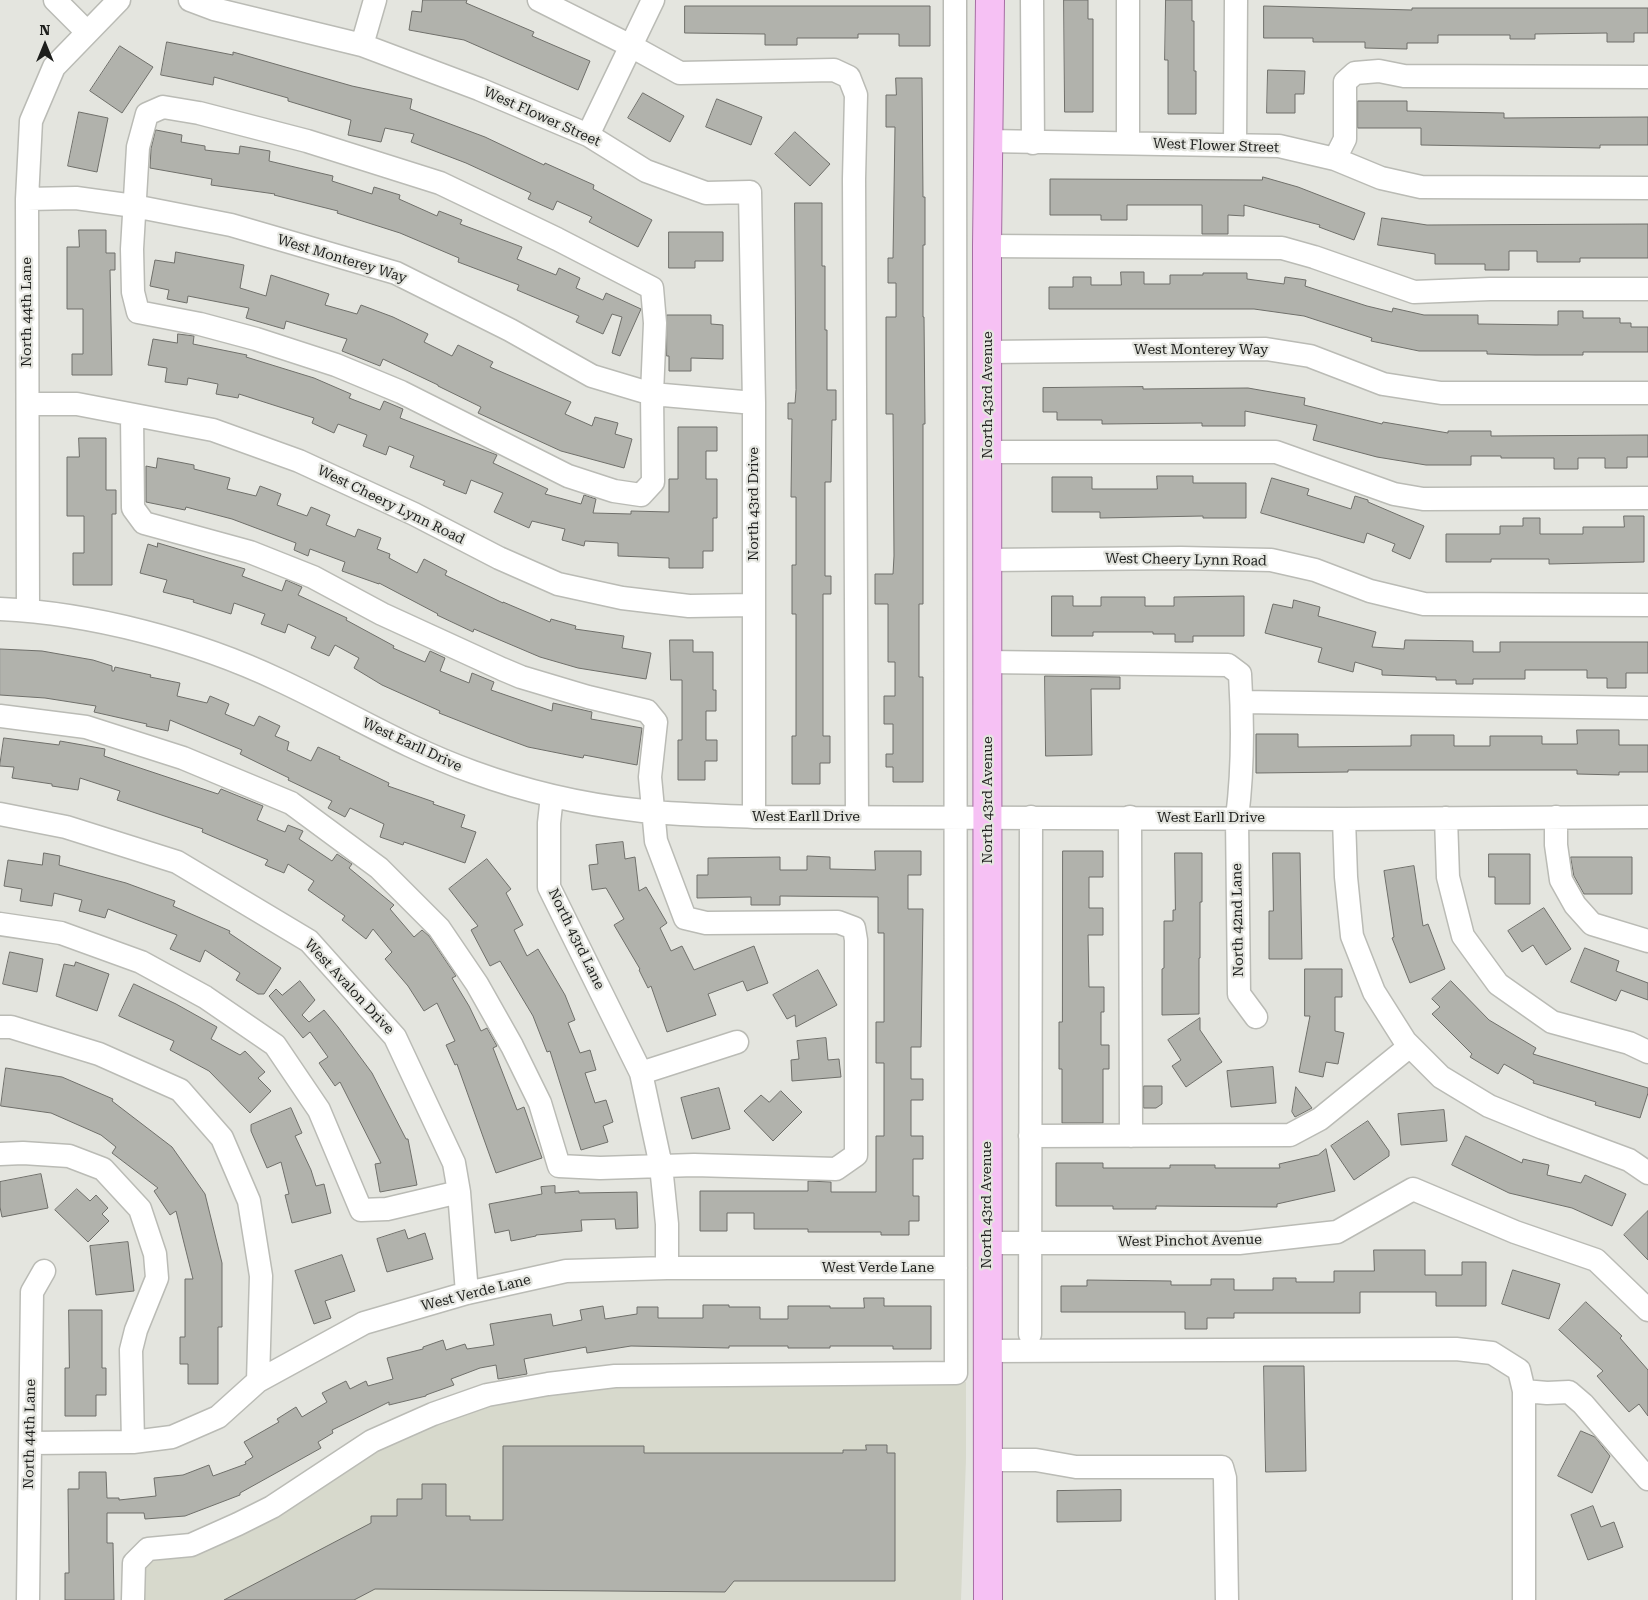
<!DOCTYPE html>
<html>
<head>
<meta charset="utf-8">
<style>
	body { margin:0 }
	#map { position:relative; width:1648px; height:1600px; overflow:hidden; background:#e4e5df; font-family:"Roboto Serif",serif }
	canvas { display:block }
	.north { position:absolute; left:20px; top:20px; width:50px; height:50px; -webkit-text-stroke:4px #e4e5df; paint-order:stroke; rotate:0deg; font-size:14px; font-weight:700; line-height:20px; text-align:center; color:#1d1e1c }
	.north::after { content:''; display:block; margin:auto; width:18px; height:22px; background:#1d1e1c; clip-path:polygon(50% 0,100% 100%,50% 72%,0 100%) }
</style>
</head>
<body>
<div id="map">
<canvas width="1648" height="1600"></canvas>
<div class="north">N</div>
</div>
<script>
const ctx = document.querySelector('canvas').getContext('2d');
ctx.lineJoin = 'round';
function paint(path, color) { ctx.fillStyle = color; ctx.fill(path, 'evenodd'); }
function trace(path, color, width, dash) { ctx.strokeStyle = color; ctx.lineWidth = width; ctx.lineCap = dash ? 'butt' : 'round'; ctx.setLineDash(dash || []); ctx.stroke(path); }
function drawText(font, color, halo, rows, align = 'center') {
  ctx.font = font + ' "Roboto Serif",serif'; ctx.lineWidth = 4.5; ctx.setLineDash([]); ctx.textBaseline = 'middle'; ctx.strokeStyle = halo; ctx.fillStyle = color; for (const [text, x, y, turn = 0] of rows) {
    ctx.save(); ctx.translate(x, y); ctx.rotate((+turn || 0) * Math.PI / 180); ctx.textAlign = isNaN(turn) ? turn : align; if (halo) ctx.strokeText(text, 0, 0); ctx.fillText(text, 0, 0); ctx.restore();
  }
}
paint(new Path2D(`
	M966 1382V1459L961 1600H141V1566L377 1448 483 1406 594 1384Z`), '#d7d9cc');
const building = new Path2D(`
	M423 0H467L466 3 534 32 532 36 590 61 578 90 464 40 409 30 412 11 421 12Z
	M1064 0H1088V19H1093V112H1065Z
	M1166 0H1192V21H1194V71H1196V114H1168V60H1165Z
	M685 6H930V46H899V34H858V38H797V45H765V34L685 33Z
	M1264 6 1412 10V8H1648V33H1634V42H1607V33L1535 34V39H1510V35H1438V43H1407V49L1365 48V42H1313V38H1264Z
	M167 42 233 55V52L352 86 412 99 410 109 485 137 544 165 545 163 594 185 593 189 652 220 638 247 589 222 592 217 557 201 553 210 528 199 531 193 466 163 411 142 414 134 385 128 381 142 348 135 351 120 288 101V98L214 77 213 85 161 75Z
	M120 46 153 67 122 113 90 91Z
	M1268 70 1305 71 1304 94H1295V113H1267Z
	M896 78H922L923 197H925V245H923V317H924L925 424H923V604H919V677H923V782H893V767H886V754H893V724H884V696H895V662H888V604H875V574H893L894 556 893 414H886V317H896V283H888V258H893L895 127H886V95H896Z
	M643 93 684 116 670 142 628 118Z
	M717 99 762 117 751 145 706 127Z
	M1358 101H1407V111L1504 113V118L1648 117V145H1600V148L1421 145V128H1358Z
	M79 112 108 118 97 172 68 166Z
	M156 130 182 135 181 142 205 146V150L239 154 240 146 270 151 269 161 333 176 332 181 372 194 374 187 400 195 399 199 437 216 439 211 462 220 460 224 522 247 517 259 556 275 559 268 580 278 576 288 603 300 606 293 641 309 620 356 612 353 622 317 612 314 603 334 576 322 579 316 517 290 519 285 458 262 459 258 400 233 337 213 338 211 274 195 275 194 211 185 212 179 150 168 151 149Z
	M795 132 830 164 810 186 775 154Z
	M1263 177 1298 187 1365 213 1354 240 1319 227 1320 225 1244 205V216L1228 215V234H1202V205H1127V220H1101V215H1050V179L1262 180Z
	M795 203H822V266H825V330H827V390H836V420H832L831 482H825V576H831V594H823V736H830V763H820V784H792V736H796V614H792V565H796V497H791L792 419H788V403H795L796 390Z
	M1382 218 1427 225 1648 224V258H1580V262H1537V251H1509V270H1485V264H1435V254L1378 245Z
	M79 230H106V253H115V270H110L112 375H72V354H83V309H67V247H79Z
	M669 232H723V261H695V268H669Z
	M176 252 244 265 240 288 266 296 271 275 329 294 325 305 357 314 361 305 393 317 428 334 424 342 452 356 458 345 493 362 490 367 571 402 565 414 592 426 595 417 618 423 615 434 632 439 624 468 561 451 478 413 481 407 438 386V385L383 359 380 366 342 351 347 339 286 321 284 329 246 318 249 308 188 296 187 303 167 299 169 290 150 286 155 260 174 263Z
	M1121 272H1144V284H1170V275H1203V273H1247V279L1284 284 1285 277 1306 280 1305 286 1367 306 1392 312 1393 308 1424 315H1478V324L1558 325V311H1583V318H1620V323H1631V327H1648V352H1583V355H1535L1487 354V351H1419L1371 341 1372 338 1304 316 1254 309H1049V287H1073V277H1091V285H1121Z
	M667 315H711V324L723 325V359L691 358V371H669V356H667Z
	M178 334 194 336 193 344 247 355 246 357 314 378 351 394 349 398 380 410 384 401 403 409 400 418 497 455 493 463 548 489 545 494 581 504 584 495 596 499 593 513 631 514V511L669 512V479H678V427H717V451H706V479H717V518H713V551H703V568H669V558L618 556V543L585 541 584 546 562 540 565 529 532 521 529 528 494 512 503 493 471 480 466 494 443 485 445 481 410 467 414 456 389 446 386 455 363 446 367 435 338 424 334 433 312 423 314 418 239 394 238 398 216 394 218 384 188 378 187 385 165 382 167 368 148 365 153 339 177 343Z
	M1143 387V389L1248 388 1305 398 1304 405 1382 424 1383 422 1448 433V431H1491V436L1648 435V457H1627V468H1605V458H1578V469H1554V458H1501V456H1471V465H1426L1377 457 1313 440 1317 425 1245 411V426H1202V423L1102 424V420H1057V412H1043V388Z
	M79 438H106V490H116V514H112V585H73V553H84V516H67V457H79Z
	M158 458 194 465V469L230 478 227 489 256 496 260 486 281 494 277 505 307 516 311 507 330 515 326 525 355 537 358 529 381 538 377 549 390 554 389 558 417 573 424 559 447 571 445 575 503 603V602L550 622 551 619 576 626 575 629 624 636 622 648 651 653 646 679 578 668 540 657 474 629 473 632 437 615 438 614 379 583V584L342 571 345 562 310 549 308 556 294 550 296 543 232 519 186 507 185 510 146 502V466L156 468Z
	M1157 476H1193V483H1246V518H1203V516L1100 518V512H1052V477H1092V489H1157Z
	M1272 478 1309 489 1307 495 1351 509 1355 496 1368 500V502L1424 526 1410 559 1392 551 1395 544 1367 533 1364 543 1261 513Z
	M1624 516H1644V562L1549 564V559H1491V562H1446V534H1500V526H1523V518H1540V534H1583V527H1624Z
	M158 543 245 569 242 576 282 591 286 580 302 587 298 595 347 618 346 620 394 646 393 648 425 662 430 651 445 658 440 671 469 683 472 673 494 682 491 690 552 711 553 703 592 712 591 719 642 728 637 765 584 755 583 758 528 747 490 733 439 713 440 711 382 685 354 668 359 658 335 645 329 656 311 648 316 637 288 624 285 633 261 624 265 614 234 603 231 614 193 602 194 600 163 592 167 580 140 573 148 544 157 547Z
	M1052 596H1073V606H1101V597H1145V606H1174V597L1244 596V636H1193V642H1175V634H1153V632H1093V636H1052Z
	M1294 600 1320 607 1318 616 1376 632 1372 647 1404 649 1405 640 1473 641V652H1500V642H1648V673H1626V688H1607V678H1587V670H1525V679H1473V684H1456V680H1436V677L1382 675V670L1355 662 1353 672 1318 662 1322 648 1265 633 1273 604 1292 608Z
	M670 640H693V652H713V690H716V711H706V740H717V761H705V780H678V740H682V680H671Z
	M0 649 42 651 93 660 112 666V671H114L115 667 151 675 150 677 180 683 177 696 207 703 210 696 229 704 225 714 254 726 259 716 280 726 275 736 289 742 287 750 311 761 318 747 340 757 339 759 389 783 388 786 434 802 433 804 465 815 461 827 476 832 465 863 404 842 403 845 380 837 384 824 350 808 345 817 328 808 332 801 288 780 289 778 240 754 242 750 170 720 168 731 146 726 147 724 94 712 96 706 45 698 0 695Z
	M1045 676 1120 677V689H1091L1092 755 1046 756Z
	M1577 730H1619V745H1648V772H1619V775L1577 774V770H1348V772L1256 773V734H1298V747L1411 746V735H1454V746H1490V736H1542V744H1577Z
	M4 738 59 745 60 741 105 749 104 756 218 794 221 789 263 806 257 820 285 832 288 825 303 831 299 839 332 861 337 854 352 864 349 868 394 905 390 909 414 937 422 930 429 936 456 976 452 978 469 1006 481 1031 487 1028 497 1046 493 1048 517 1110 524 1107 542 1158 496 1173 457 1064 455 1065 446 1045 455 1041 437 1003 424 1011 408 986 385 959 392 952 373 929 366 939 342 920 345 916 308 890 314 881 288 864 284 873 265 865 268 860 202 832 203 829 117 800 120 791 80 778 78 790 52 786V784L12 778 14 767 0 766Z
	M623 842 625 859 635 857 639 891 646 887 667 923 660 928 671 951 682 946 694 970 754 946 768 983 747 991 743 981 708 994 716 1015 667 1032 651 986 648 988 639 970 640 969 614 925 624 919 606 888 592 890 589 865 598 864 596 845Z
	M875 851H921V875H908V909H923L921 1047H911V1079H923V1100H911V1136H923V1159H913V1196H919V1221H909V1235H881V1232H808V1229H754V1213H727V1231H700V1191H808V1181L831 1182V1192H876V1136H884V1063H876V1022H884V933H878V897L780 896V905H751V897L697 898V875H708V858L780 857V870H807V856L830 857V869L875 870Z
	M1063 851H1103V877H1089V908H1103V935H1088L1089 987H1104V1012H1101V1045H1109V1069H1103V1123H1062V1069H1059V1022H1062Z
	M44 853 60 856 59 865 126 883 175 901 173 906 230 931 229 933 281 968 264 994H258L236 980 240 973 205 950 200 962 170 949 177 935 108 909 105 918 79 911 82 900 54 893 52 906 20 901 22 889 4 886 8 860 42 865Z
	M1175 853H1202V902H1200V958H1199V1014L1162 1015V969L1164 968V921H1173V910H1175Z
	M1273 853H1300L1302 959H1269V911H1273Z
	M1489 854H1530V904H1495V877H1489Z
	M1571 857H1632V894H1584L1574 876Z
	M487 859 511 889 506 893 523 925 514 930 527 956 538 949 565 995 575 1020 568 1023 580 1053 590 1050 596 1070 585 1073 595 1103 606 1100 613 1122 603 1126 608 1142 581 1150 550 1051 547 1052 533 1016 500 961 490 966 471 930 478 926 449 889Z
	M1414 866 1423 926 1428 924 1445 969 1410 983 1392 938 1394 937 1384 871Z
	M1544 908 1571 949 1546 965 1533 945 1522 952 1508 931Z
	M1585 948 1619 961 1616 971 1648 983V1000L1621 990 1616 1001 1571 982Z
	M10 952 43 959 37 992 3 984Z
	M76 962 109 974 97 1011 56 996 64 964 74 966Z
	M1305 969H1342V997H1335V1031L1344 1033 1338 1064 1326 1062 1323 1077 1299 1072 1310 1016H1305Z
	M818 970 837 1005 796 1027 795 1015 787 1019 773 995Z
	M300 981 315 1000 302 1015 309 1022 324 1010 338 1027 372 1073 406 1139H408L417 1185 380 1192 375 1164 381 1163 340 1082 335 1086 319 1063 328 1057 310 1032 303 1038 269 996 276 989 282 995Z
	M1451 981 1489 1020 1536 1048 1533 1054 1648 1088V1093L1640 1118 1595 1105 1596 1102 1533 1083 1534 1081 1504 1064 1498 1074 1470 1057 1472 1054 1432 1014 1440 1007 1432 999Z
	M134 984 176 1004 217 1027 211 1039 240 1055 245 1051 265 1072 258 1078 271 1091 250 1113 209 1071 170 1050 174 1041 119 1016Z
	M1200 1018V1030L1222 1062 1186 1087 1172 1066 1181 1060 1168 1040Z
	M826 1038 828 1060 839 1059 841 1077 792 1081 791 1060 799 1059 797 1041Z
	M1273 1067 1276 1103 1231 1107 1227 1071Z
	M6 1068 62 1077 113 1099 112 1101 172 1147 205 1194 222 1263V1327H218V1384H188V1364H180V1337H185V1279H193L176 1211 170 1215 154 1191 158 1188 112 1153 116 1147 101 1135 51 1113 1 1106Z
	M1144 1086H1162V1104L1156 1108H1144Z
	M1296 1087 1312 1108 1295 1117 1292 1112Z
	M719 1088 730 1129 692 1139 681 1098Z
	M781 1091 802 1112 773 1141 744 1111 761 1095 769 1102Z
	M291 1108 302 1133 295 1136 311 1170 316 1186 324 1184 331 1213 292 1223 285 1195 289 1194 281 1162 267 1168 251 1131V1125Z
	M1444 1110 1447 1141 1401 1145 1398 1114Z
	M1368 1121 1389 1151V1156L1354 1180 1331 1146Z
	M1466 1136 1522 1163 1523 1159 1549 1165 1547 1175 1581 1183 1585 1175 1626 1194 1612 1226 1572 1208 1509 1193 1452 1165Z
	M1326 1149 1335 1191 1277 1204V1207L1156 1206V1209H1113V1206H1056V1163H1103V1168H1170V1165H1215V1168H1280L1279 1164 1318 1155Z
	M41 1174 48 1208 2 1217 0 1207V1182Z
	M555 1186V1193L579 1191V1193L637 1192 638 1228 616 1229 615 1219 581 1220 582 1231 536 1235V1236L511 1241 509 1230 495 1233 489 1204 542 1194 541 1187Z
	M77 1189 90 1201 96 1195 108 1208 102 1214 109 1221 88 1242 55 1210Z
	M1648 1211V1260L1624 1235Z
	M405 1230 408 1239 425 1233 433 1259 387 1272 377 1239Z
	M128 1242 134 1291 96 1295 90 1246Z
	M1374 1250H1425V1275H1462V1262H1486V1306H1436V1292H1360V1313H1234V1318H1207V1329H1185V1312H1061V1286H1087V1280L1171 1281V1285H1211V1279H1234V1290H1273V1278H1296V1282H1334V1271H1374Z
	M342 1255 355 1291 325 1301 331 1318 314 1324 295 1271Z
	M1513 1270 1560 1284 1549 1319 1502 1304Z
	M864 1298H884V1306H931V1349H893V1346H830V1348H788V1346H729V1348L631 1346 587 1353 586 1347 524 1359 527 1374 498 1379 496 1365 480 1368 451 1379 454 1385 426 1395V1396L389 1405V1402L332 1430 333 1433 318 1442 321 1448 240 1493V1495L185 1516 145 1519 144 1513H107V1543H113L114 1600H65V1573H69L68 1489H79V1472H106L107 1498H119V1500L156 1496 154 1478 183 1475 209 1465 213 1476 246 1464 245 1462 253 1457 244 1442 279 1422 277 1419 296 1407 302 1417 327 1402 322 1393 346 1381 350 1389 366 1381 368 1386 393 1379 387 1358 423 1349V1347L443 1340 446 1350 465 1344 467 1349 494 1345 490 1324 551 1314 553 1326 582 1320 580 1310 603 1306 605 1319 637 1314V1307H658V1318H703V1305H729V1307H760V1319H788V1306H830V1308H864Z
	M1586 1302 1622 1336 1620 1338 1648 1370V1416L1639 1404 1629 1412 1597 1376 1603 1371 1559 1330Z
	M69 1310H102V1368H106V1395H96V1416H65V1368H69Z
	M1264 1366H1304L1306 1471 1266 1472Z
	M1581 1431 1595 1437 1610 1456 1592 1493 1558 1476Z
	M866 1445H887V1453H895V1581H734L725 1592 375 1589 354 1600H224L371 1523V1516H397V1499H422V1484H446V1516H470V1520H503V1446H644V1453H843V1450H866Z
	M1121 1490V1521L1057 1522V1491Z
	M1593 1506 1601 1527 1614 1522 1623 1547 1588 1560 1571 1515Z`);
paint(building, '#b1b2ac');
trace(building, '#6f6f6a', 1);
const minor = new Path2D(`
	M55 0 87 32
	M190 0 214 9 362 45 479 89 588 135 646 171 706 193 750 192 754 403V817
	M539 0 631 46 680 73 834 70 849 77 856 95 854 179 857 817
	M1032 0 1033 143
	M1128 0V143
	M362 45 375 0
	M163 107 199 113 307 141 440 183 557 239 652 288 655 323 652 394 653 482 641 495 614 491 568 476 401 392 336 365 256 339 200 324 138 312 133 292 132 249 138 147 147 114Z
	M588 135 653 0
	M987 141 1279 146 1335 159 1381 178 1421 187 1648 188
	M1235 145 1236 0
	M1335 159 1345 139V82L1355 73 1379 71 1404 76 1648 77
	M27 199 76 198 134 206 231 225 396 273 510 330 592 376 652 394 754 403
	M987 246 1282 248 1314 257 1414 292 1490 289H1648
	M988 352 1266 349 1310 356 1383 384 1441 393H1648
	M28 404H77L213 430 299 461 414 514 499 558 558 584 622 598 689 606 753 605
	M988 452H1276L1394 494 1423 499 1648 498
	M988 560 1181 558 1271 560 1315 570 1370 591 1424 604 1648 605
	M0 609C91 613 197 641 279 680 344 710 405 748 473 772 525 791 580 804 635 810 674 815 714 815 754 817L1344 819 1648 817
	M28 610 27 199 31 121 54 67 119 0
	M987 662 1228 665 1240 674C1243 722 1243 771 1237 818L1239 994 1256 1017
	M1242 702 1648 708
	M0 716 86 727 183 758 291 803 379 868 439 928 477 984 512 1046 540 1103 559 1166 600 1168 694 1165 836 1169 856 1155V940L854 928 838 922 706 923 685 918 656 841 650 777 656 722 647 711 588 697 521 677 502 669 382 614 313 577 250 552 144 523 133 508 132 415
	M552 796 549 823V887L641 1073 661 1166 667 1224V1268
	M0 814 66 827 177 862 309 941 395 1037 454 1163 459 1192 467 1293
	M1130 817 1131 1136
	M1556 817V845L1561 880 1575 905 1592 924 1648 941
	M1446 818 1448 877 1463 936 1498 984 1552 1022 1629 1043 1648 1052
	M1344 819 1346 877 1352 936 1374 992 1405 1041 1441 1077 1489 1106 1543 1128 1629 1160 1648 1173
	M0 924 61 933 141 962 205 997 275 1045 319 1110 361 1210 387 1209 459 1192
	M0 1027H11L99 1054 180 1090 222 1138 249 1201 261 1276 258 1381
	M641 1073 737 1042
	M1030 1136 1290 1135 1320 1119 1410 1046
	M0 1154 23 1153 69 1156 103 1169 140 1209 155 1254 157 1278 136 1330 131 1350 133 1442
	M987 1243H1239L1337 1232 1413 1189 1515 1232 1596 1260 1648 1310
	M1030 1334 1031 817
	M988 1351 1456 1349 1492 1353 1519 1370 1524 1391 1547 1393 1569 1392 1583 1404 1648 1479
	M30 1443 133 1442 172 1437 218 1417 258 1381 364 1323 467 1293 566 1271 667 1268H956
	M987 1460H1036L1076 1467H1222L1225 1478 1227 1600
	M28 1600 32 1292 44 1271
	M133 1600 134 1563 148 1549 191 1545 238 1524 272 1507 372 1441 433 1414 487 1395 548 1384 615 1376 956 1373 955 0
	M1524 1600V1391`);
const major = new Path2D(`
	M988 1600 987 246 990 0`);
trace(minor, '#babbb5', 25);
trace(major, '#a66da3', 30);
trace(minor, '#fff', 22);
trace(major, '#f6c1f4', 28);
drawText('14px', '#1d1e1c', '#e4e5df', [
	["West Flower Street",542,117,24],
	["West Flower Street",1216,146,2],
	["West Monterey Way",342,259,17],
	["North 44th Lane",27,312,-90],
	["West Monterey Way",1201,350],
	["North 43rd Avenue",988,395,-90],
	["North 43rd Drive",754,504,-90],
	["West Cheery Lynn Road",391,505,26],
	["West Cheery Lynn Road",1186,560,1],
	["West Earll Drive",412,745,25],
	["North 43rd Avenue",988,800,-90],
	["West Earll Drive",806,817],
	["West Earll Drive",1211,818],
	["North 42nd Lane",1238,920,-91],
	["North 43rd Lane",576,939,64],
	["West Avalon Drive",349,987,47],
	["North 43rd Avenue",987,1205,-90],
	["West Pinchot Avenue",1190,1241,-1],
	["West Verde Lane",878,1268],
	["West Verde Lane",476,1293,-14],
	["North 44th Lane",30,1434,-89]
]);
</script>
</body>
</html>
